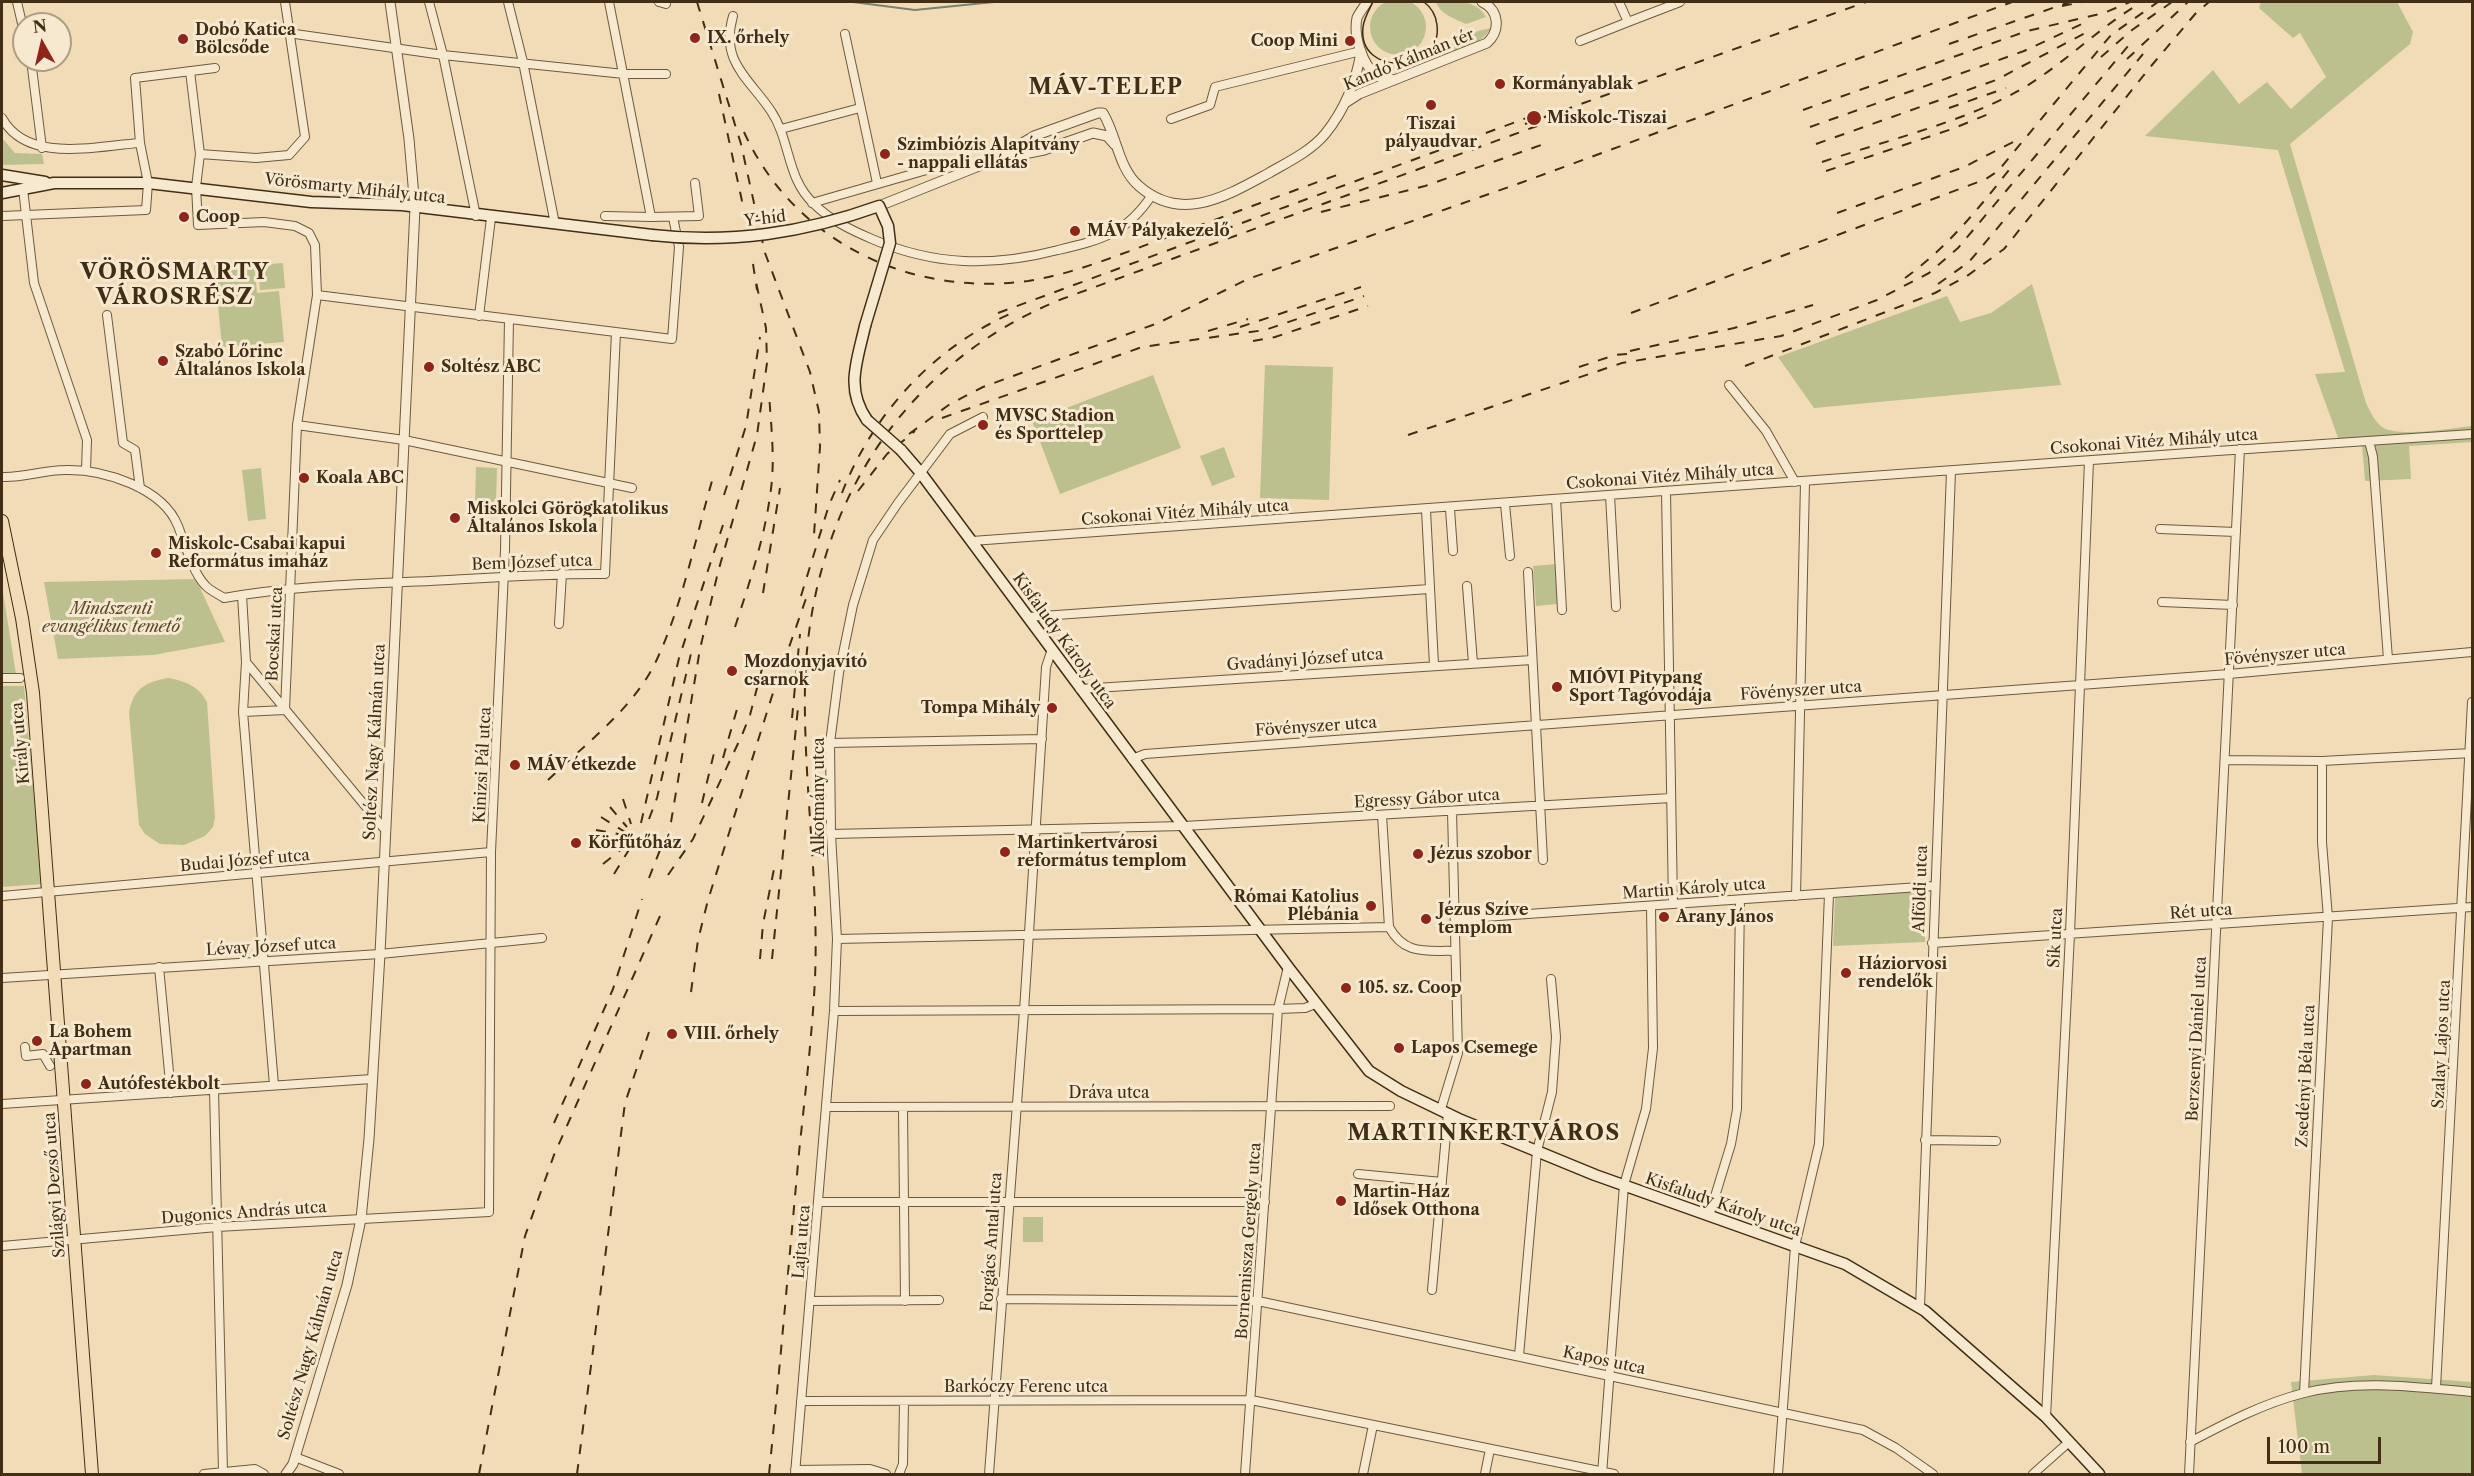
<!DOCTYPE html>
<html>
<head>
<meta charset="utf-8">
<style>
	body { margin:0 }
	#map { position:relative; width:2474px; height:1476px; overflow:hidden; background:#f2dcb7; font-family:"Libre Caslon Text",serif }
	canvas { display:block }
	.frame { position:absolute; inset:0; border:3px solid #412e14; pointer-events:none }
	.north { position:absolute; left:12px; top:12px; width:60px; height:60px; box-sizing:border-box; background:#f7e8d0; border:2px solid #ae9e85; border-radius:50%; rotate:352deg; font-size:16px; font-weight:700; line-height:24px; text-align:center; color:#412e14 }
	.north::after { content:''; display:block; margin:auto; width:21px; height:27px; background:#8f2418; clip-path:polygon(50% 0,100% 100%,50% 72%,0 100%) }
	.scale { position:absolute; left:2267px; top:1437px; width:114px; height:27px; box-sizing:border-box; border:3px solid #412e14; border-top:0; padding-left:8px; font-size:18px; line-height:21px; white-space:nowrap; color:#412e14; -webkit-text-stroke:4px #f7e8d0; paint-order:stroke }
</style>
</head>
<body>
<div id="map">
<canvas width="2474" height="1476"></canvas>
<div class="frame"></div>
<div class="north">N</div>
<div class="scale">100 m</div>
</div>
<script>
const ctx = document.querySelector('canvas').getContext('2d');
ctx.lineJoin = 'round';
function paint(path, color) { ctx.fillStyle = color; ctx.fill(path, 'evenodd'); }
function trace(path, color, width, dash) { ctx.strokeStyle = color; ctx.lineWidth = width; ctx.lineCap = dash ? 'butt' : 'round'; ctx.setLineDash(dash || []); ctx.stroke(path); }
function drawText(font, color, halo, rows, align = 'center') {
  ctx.font = font + ' "Libre Caslon Text",serif'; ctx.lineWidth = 6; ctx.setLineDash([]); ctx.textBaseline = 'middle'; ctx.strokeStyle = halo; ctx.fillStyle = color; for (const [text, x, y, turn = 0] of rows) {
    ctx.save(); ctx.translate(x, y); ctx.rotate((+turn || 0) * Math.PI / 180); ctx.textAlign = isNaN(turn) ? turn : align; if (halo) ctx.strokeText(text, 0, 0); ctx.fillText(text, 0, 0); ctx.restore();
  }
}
paint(new Path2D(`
	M1370 27a28 28 0 1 1 56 0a28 28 0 1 1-56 0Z
	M1436 2C1456 1 1477 0 1486 17L1466 24C1455 19 1440 14 1436 2Z
	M2261 2H2397L2413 32 2410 44 2290 144 2366 403C2370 411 2375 422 2382 427 2398 438 2452 428 2472 426V442L2409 446 2411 479 2365 481 2362 445 2341 446 2315 374 2345 372 2278 150 2145 136 2213 70 2239 104 2267 82 2291 109 2326 77 2300 33 2293 38 2259 8Z
	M1491 28C1481 44 1460 52 1442 55 1455 37 1469 33 1491 28Z
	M2 138 15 153 42 154 44 164 2 165Z
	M254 259 257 293 279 291 284 342 222 347 214 263Z
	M283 263 285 288 260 290 258 265Z
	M2032 284 2061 385 1814 408 1778 357 1947 296 1960 322 1991 313Z
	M1265 365 1333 367 1329 500 1260 498Z
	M1153 375 1181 448 1060 494 1032 421Z
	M1224 447 1235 477 1212 486 1200 456Z
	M476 467 497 468 496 502 475 501Z
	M261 468 266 519 248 521 242 470Z
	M1556 564 1557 604 1536 606 1533 566Z
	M196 579 225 642 153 655 58 659 44 582Z
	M2 586 16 674H2Z
	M168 678C185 681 199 686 207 702L215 818 213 827 205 836 184 845 160 844 145 834 139 825 129 713C133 689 145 682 168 678Z
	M2 686H24L42 884 2 887Z
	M1925 891V942L1833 946 1835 898Z
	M1023 1217H1043V1242H1023Z
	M2374 1375 2472 1382V1474H2302L2291 1382Z`), '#bbc08e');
trace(new Path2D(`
	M853 2 915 10 994 2`), '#78836f', 2);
const minor = new Path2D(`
	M17 2 24 32
	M429 2 443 55 476 216
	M508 2 523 62 555 224
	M659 2 666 4
	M1619 2 1628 22 1680 2
	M733 16C720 62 748 77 771 111 791 141 786 178 814 204 830 220 851 230 872 239 934 266 993 267 1058 250 1101 240 1126 234 1152 195
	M288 33 443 55 624 74H666
	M845 34 877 183
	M1580 41 1628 22
	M31 60 42 148
	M190 71 200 154 196 187 198 225 264 222 295 226 309 233 315 245 317 295 297 425 285 710
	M2 118C27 164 95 146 140 143
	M1171 119 1210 105 1215 87 1361 51
	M781 129 860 108
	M200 154 256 158 289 155 305 137 285 2
	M23 189 34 283 87 440 86 470
	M812 203 930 169
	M2 216 146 210 148 183 140 143 135 78 215 68
	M605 216 651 217 609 2
	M651 217 699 216 695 183
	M317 295 672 339 679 247 673 217
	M107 315 123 443 135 450 140 488
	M479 316 491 218
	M1729 385 1766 431 1795 482
	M297 425 404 440 632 488
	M2369 441 2373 457 2388 659
	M2 477C23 478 44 470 65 470 104 469 163 488 178 526 185 544 192 571 205 585 209 590 218 594 224 598 292 586 362 584 430 581 489 578 547 573 605 574L616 332
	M1666 491 1673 904
	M1610 495 1616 607
	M1556 499 1562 610
	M1505 504 1510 556
	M1450 509 1453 551
	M1426 510 1434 665
	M2160 529 2236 532
	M972 541C1473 508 1972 466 2472 434
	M1528 572 1543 860
	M1467 586 1473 663
	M242 595 246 662 243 712 274 1085
	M2162 602 2233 605
	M1028 617 1429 589
	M559 624 562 573
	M246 662 386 831
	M2 678H20
	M1080 689 1532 660
	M243 712 285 710
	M830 743 1042 739
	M1132 759 1145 754 2229 674 2472 652
	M2225 760 2322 761 2471 753
	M1382 815 1389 927C1405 956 1426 950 1455 951
	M831 834 1184 826 1671 798
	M2 896 491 852
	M1796 896 1805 482
	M1455 919 1934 886
	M837 939 1389 927
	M1932 943 2472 907
	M159 967 171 1093
	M2 978 380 954 542 938
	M834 1011 1278 1009 1305 1008 1315 1004
	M25 1047 26 1056 43 1054 50 1066
	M214 1090 223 1472
	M2 1104 372 1079
	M827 1107 1390 1106
	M903 1108 905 1301
	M1441 1109 1458 1053 1452 811
	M1925 1140 1996 1141
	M1358 1174 1442 1182
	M819 1202H1265
	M1709 1216 1731 1144 1737 1109 1740 900
	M2 1246 217 1227 489 1212 491 852 505 550 509 319
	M1432 1290 1448 1113
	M1001 1299 1258 1301 1863 1430 1896 1448 1933 1474
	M810 1301 939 1300
	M1920 1308 1951 471
	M1519 1356 1537 1151 1552 1092 1556 1037 1551 979
	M2436 1388 2472 702
	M2304 1393 2328 918 2322 842V761
	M801 1401 1251 1400 1614 1474
	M2046 1417 2070 934 2089 461
	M2190 1442C2226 1423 2264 1403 2304 1393 2358 1379 2417 1387 2472 1392
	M295 1457 339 1474
	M795 1470 870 1469 886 1474
	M204 1474 255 1469 264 1474
	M795 1474 834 1011 837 939 831 834 830 743 839 673 853 605 873 540 898 503 950 434 983 417
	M899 1474 903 1464 904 1401
	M989 1474 1024 1011 1046 667 1052 649
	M1245 1474 1278 1009 1288 967
	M1363 1474 1373 1425
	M1485 1474 1490 1449
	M1602 1474 1624 1185 1646 1109 1653 1048 1651 906
	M1778 1474 1795 1246 1819 1144 1829 894
	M2033 1474 2069 1442
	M2189 1474 2240 449`);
const tertiary = new Path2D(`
	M1367 2C1364 7 1359 13 1357 18 1353 37 1363 64 1376 76L1394 80
	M1345 103 1359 94 1487 43C1501 30 1499 10 1482 2
	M999 159 1044 150 1093 133 1107 136 1115 145
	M879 206 994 160 1034 136 1098 113H1103C1117 136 1118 168 1139 186 1182 224 1228 195 1269 173 1288 162 1311 151 1325 134 1344 111 1357 80 1361 51
	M286 1474 293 1464 347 1285 361 1219 369 1139 380 954 415 208 409 139 390 2`);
const secondary = new Path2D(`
	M2 175 45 182
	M2 193 54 183H148L311 202 402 205 652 235
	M865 326C857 362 845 388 867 420
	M901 450 920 472 1288 967 1369 1071 1401 1091 1461 1120 1595 1175 1845 1264 1925 1311 2046 1417 2099 1474`);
const primary = new Path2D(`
	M2 521 22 618 33 693 92 1474`);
trace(minor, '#6d5a3d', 10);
trace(tertiary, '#6d5a3d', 11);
trace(secondary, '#412e14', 13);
trace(primary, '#412e14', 14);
trace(minor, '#f7e8d0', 8);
trace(tertiary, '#f7e8d0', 9);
trace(secondary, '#f7e8d0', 10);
trace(primary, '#f2dcb7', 12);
trace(new Path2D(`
	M1373 2C1369 10 1364 18 1363 27 1357 78 1443 73 1437 25 1436 16 1432 8 1424 2`), '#412e14', 1.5);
trace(new Path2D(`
	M697 2 741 144 765 253 810 372 819 412 820 447 814 535
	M2062 6 2083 2
	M1949 44 2070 2
	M2101 57 2132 30 2172 2
	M2127 59 2188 2
	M719 94 742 201 753 237
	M1949 108 2006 88
	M1803 110 2027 31 2104 13 2130 2
	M1525 124 1866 2
	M1810 127 2024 51 2082 24
	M744 132C794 242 910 297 1028 281 1072 274 1113 257 1154 242 1215 220 1276 197 1337 175
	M1816 144 1996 80 2089 31
	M1822 162C1885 141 1963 122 2020 90 2063 65 2097 29 2139 4
	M1826 171 1952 129 1991 113
	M1321 212 1425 186 1544 144
	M1837 213 1964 167 2021 138
	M753 264 757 290
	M1905 278C1948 247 1980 207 2012 166
	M1938 284 1969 262 2143 54
	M998 313 1532 116
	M1631 313 1986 179 1998 171 2111 35 2158 2
	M1240 327 1361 287
	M1208 331 1248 319
	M1253 341 1275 337 1368 306
	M1630 351 1734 328 1813 305
	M1745 366 1935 293 1967 276 2004 249 2152 65 2196 13 2209 2
	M1579 367 1615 355 1637 353
	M942 418 1142 347 1265 330 1364 296
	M909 434 950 404 983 387 1158 323 1248 279 1523 182 2012 2
	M1408 435 1622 363 1781 336 1877 300 1929 273 1958 248 2134 39
	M858 491 887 454 915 431
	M842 493C872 415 933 348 1010 314
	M724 495 746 426 760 337
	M763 593 780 488
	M801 596 829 505 840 480
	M735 627C750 581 765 537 771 489 775 458 771 425 769 393
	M792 718 800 634
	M723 758 737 709
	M548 780C586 743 636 707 658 657 683 602 695 540 712 481
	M623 799 631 824
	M702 803 714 753
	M610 807 627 827
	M601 817 625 832
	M649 819 657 798 693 645
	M641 823 679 658 723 525
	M596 830 624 835
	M596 847 625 841
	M603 864 627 845
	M614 874 630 848
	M668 875 693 839 742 735 750 715 764 661
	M649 878 671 822 700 649 718 572 757 435 767 363 766 328 756 282
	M760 959 763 924 774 869
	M772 959 798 708
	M691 992 698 940 708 900 772 696 809 590
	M554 1123 613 989 642 899
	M479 1474 525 1236 554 1155 660 916
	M577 1474 625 1103 649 1032
	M769 1474C780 1367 789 1260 799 1153 805 1095 812 1037 815 979 819 880 803 781 805 683 810 510 901 364 1062 299L1537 126`), '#412e14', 2, [10, 10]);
const secondaryBridge = new Path2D(`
	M652 235C731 244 804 233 879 206L888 226 890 243 865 326
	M867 420 901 450`);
trace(secondaryBridge, '#412e14', 13, []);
trace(secondaryBridge, '#f7e8d0', 10);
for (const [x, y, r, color] of [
	[695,38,6,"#8f2418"],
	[183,39,6,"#8f2418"],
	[1350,41,6,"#8f2418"],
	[1500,84,6,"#8f2418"],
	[1431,105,6,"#8f2418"],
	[1534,118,8,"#8f2418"],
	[885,154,6,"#8f2418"],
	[184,217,6,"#8f2418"],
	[1075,231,6,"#8f2418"],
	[163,361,6,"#8f2418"],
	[429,367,6,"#8f2418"],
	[983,425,6,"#8f2418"],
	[304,478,6,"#8f2418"],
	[455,518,6,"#8f2418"],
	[156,553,6,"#8f2418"],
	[732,671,6,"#8f2418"],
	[1557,687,6,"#8f2418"],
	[1052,708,6,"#8f2418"],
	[515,765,6,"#8f2418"],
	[576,843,6,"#8f2418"],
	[1005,852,6,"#8f2418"],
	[1418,854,6,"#8f2418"],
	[1371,906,6,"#8f2418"],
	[1664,917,6,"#8f2418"],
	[1426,919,6,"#8f2418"],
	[1846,973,6,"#8f2418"],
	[1346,988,6,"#8f2418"],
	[672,1034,6,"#8f2418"],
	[37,1041,6,"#8f2418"],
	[1399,1048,6,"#8f2418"],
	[86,1084,6,"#8f2418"],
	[1341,1201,6,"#8f2418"]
]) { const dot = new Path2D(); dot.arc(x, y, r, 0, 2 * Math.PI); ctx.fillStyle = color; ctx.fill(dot); trace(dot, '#f7e8d0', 2); }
drawText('bold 16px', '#412e14', '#f7e8d0', [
	["Dobó Katica",195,30],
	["Bölcsőde",195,48],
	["IX. őrhely",707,38],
	["Coop Mini",1338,41,"right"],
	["Kormányablak",1512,84],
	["Miskolc-Tiszai",1547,118],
	["Tiszai",1431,124,"center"],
	["pályaudvar",1431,142,"center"],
	["Szimbiózis Alapítvány",897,145],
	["- nappali ellátás",897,163],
	["Coop",196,217],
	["MÁV Pályakezelő",1087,231],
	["Szabó Lőrinc",175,352],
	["Általános Iskola",175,370],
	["Soltész ABC",441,367],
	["MVSC Stadion",995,416],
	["és Sporttelep",995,434],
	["Koala ABC",316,478],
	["Miskolci Görögkatolikus",467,509],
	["Általános Iskola",467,527],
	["Miskolc-Csabai kapui",168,544],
	["Református imaház",168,562],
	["Mozdonyjavító",744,662],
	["csarnok",744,680],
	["MIÓVI Pitypang",1569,678],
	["Sport Tagóvodája",1569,696],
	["Tompa Mihály",1040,708,"right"],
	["MÁV étkezde",527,765],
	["Körfűtőház",588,843],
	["Martinkertvárosi",1017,843],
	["református templom",1017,861],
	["Jézus szobor",1430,854],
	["Római Katolius",1359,897,"right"],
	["Plébánia",1359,915,"right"],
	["Jézus Szíve",1438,910],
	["templom",1438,928],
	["Arany János",1676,917],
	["Háziorvosi",1858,964],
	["rendelők",1858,982],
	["105. sz. Coop",1358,988],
	["La Bohem",49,1032],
	["Apartman",49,1050],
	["VIII. őrhely",684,1034],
	["Lapos Csemege",1411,1048],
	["Autófestékbolt",98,1084],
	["Martin-Ház",1353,1192],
	["Idősek Otthona",1353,1210]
], 'left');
drawText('16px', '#412e14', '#f7e8d0', [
	["Kandó Kálmán tér",1409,60,-22],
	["Vörösmarty Mihály utca",355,189,6],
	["Y-híd",765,219,-7],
	["Csokonai Vitéz Mihály utca",2154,442,-4],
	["Csokonai Vitéz Mihály utca",1670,477,-4],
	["Csokonai Vitéz Mihály utca",1185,513,-4],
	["Bem József utca",532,563,-2],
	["Bocskai utca",275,634,-87],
	["Kisfaludy Károly utca",1064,641,54],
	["Fövényszer utca",2285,655,-5],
	["Gvadányi József utca",1305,660,-4],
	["Fövényszer utca",1801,691,-4],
	["Fövényszer utca",1316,727,-4],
	["Soltész Nagy Kálmán utca",375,742,-87],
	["Király utca",21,743,-95],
	["Kinizsi Pál utca",483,765,-87],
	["Alkotmány utca",819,797,-90],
	["Egressy Gábor utca",1427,799,-3],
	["Budai József utca",245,861,-5],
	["Martin Károly utca",1694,889,-4],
	["Alföldi utca",1921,889,-88],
	["Rét utca",2201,912,-4],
	["Sík utca",2056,938,-87],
	["Lévay József utca",271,947,-3],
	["Berzsenyi Dániel utca",2197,1039,-87],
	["Szalay Lajos utca",2442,1044,-87],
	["Zsedényi Béla utca",2306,1076,-87],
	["Dráva utca",1109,1093],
	["Szilágyi Dezső utca",55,1185,-94],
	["Kisfaludy Károly utca",1723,1205,19],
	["Dugonics András utca",244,1213,-4],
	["Bornemissza Gergely utca",1249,1241,-86],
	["Lajta utca",802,1242,-85],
	["Forgács Antal utca",992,1242,-86],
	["Soltész Nagy Kálmán utca",311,1345,-74],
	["Kapos utca",1604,1361,12],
	["Barkóczy Ferenc utca",1026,1387]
]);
drawText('italic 16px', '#594b2c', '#f7e8d0', [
	["Mindszenti",111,609],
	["evangélikus temető",111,627]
]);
ctx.letterSpacing = '1.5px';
drawText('bold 22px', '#412e14', '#f7e8d0', [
	["MÁV-TELEP",1106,88],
	["VÖRÖSMARTY",175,273],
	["VÁROSRÉSZ",175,298],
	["MARTINKERTVÁROS",1484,1134]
]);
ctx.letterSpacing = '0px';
</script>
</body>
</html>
